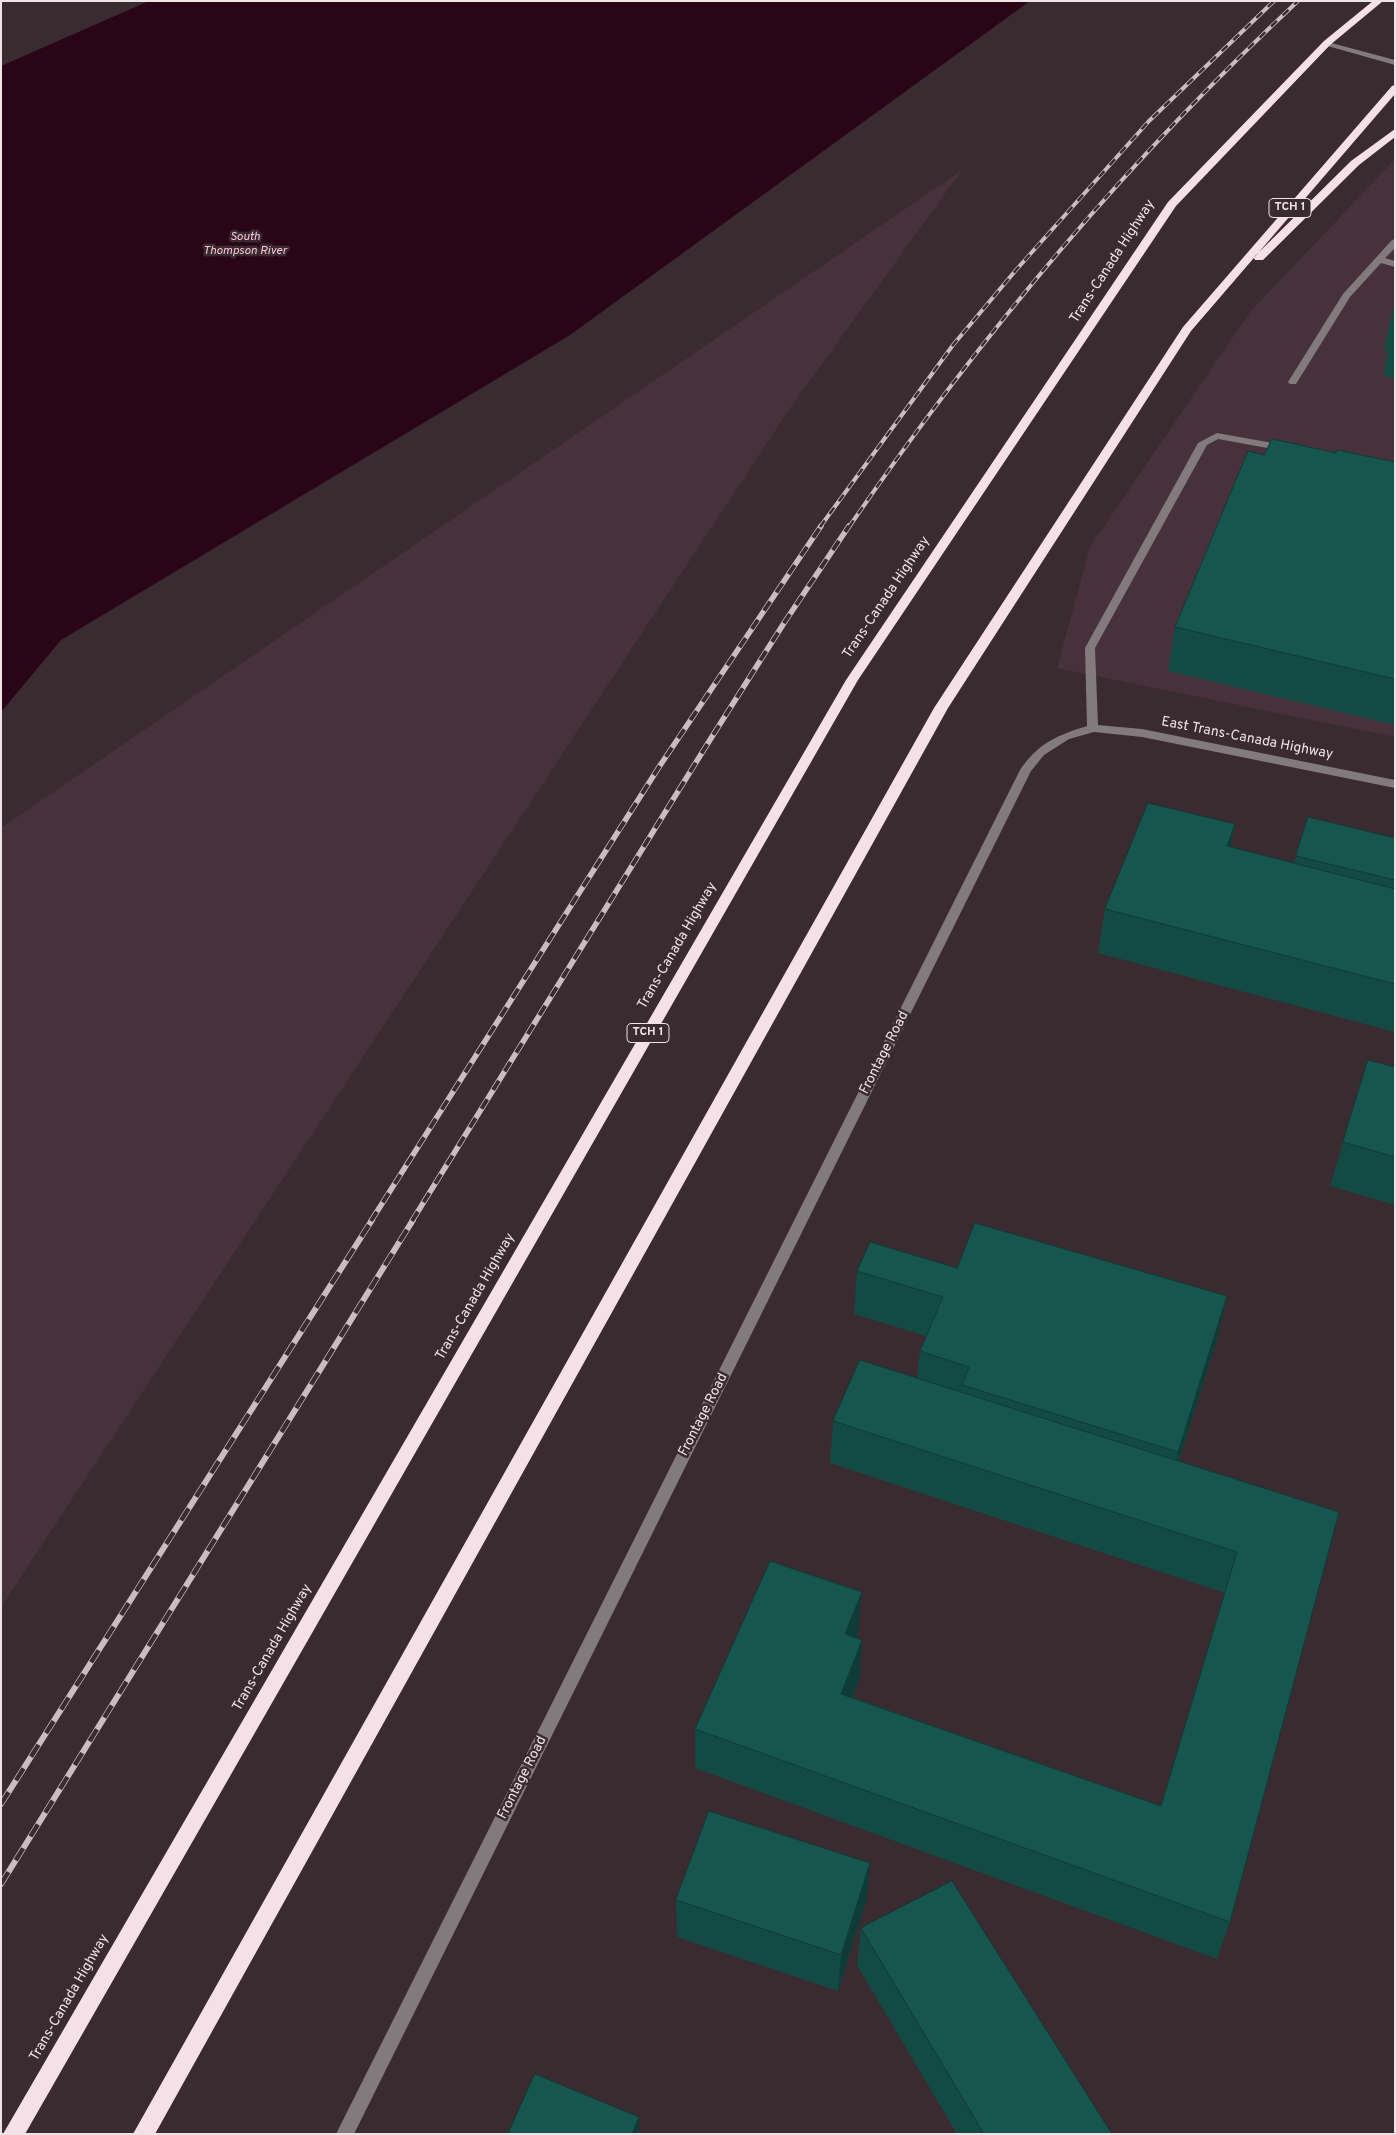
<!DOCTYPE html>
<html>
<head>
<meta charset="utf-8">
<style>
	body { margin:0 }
	#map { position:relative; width:1396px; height:2135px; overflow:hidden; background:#3a2b31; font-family:Overpass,sans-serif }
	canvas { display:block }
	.frame { position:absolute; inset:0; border:2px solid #eee3e7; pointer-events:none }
</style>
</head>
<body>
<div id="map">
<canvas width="1396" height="2135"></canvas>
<div class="frame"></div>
</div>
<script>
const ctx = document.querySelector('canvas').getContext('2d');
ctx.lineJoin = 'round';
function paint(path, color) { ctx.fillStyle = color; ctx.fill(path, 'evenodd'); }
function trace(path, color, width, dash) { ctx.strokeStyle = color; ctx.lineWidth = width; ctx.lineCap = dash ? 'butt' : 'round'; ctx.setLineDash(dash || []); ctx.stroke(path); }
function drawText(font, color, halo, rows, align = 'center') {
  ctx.font = font + ' Overpass,sans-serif'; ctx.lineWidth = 5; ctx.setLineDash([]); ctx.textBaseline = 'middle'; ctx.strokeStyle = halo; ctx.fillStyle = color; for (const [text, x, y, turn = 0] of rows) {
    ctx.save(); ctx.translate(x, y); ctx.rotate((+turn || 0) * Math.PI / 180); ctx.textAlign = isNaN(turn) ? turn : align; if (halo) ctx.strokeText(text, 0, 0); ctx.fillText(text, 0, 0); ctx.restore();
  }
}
paint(new Path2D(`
	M1395 159V737L1057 668 1090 547 1250 312Z
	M962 170 788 411 1 1607V828Z`), '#47313a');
paint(new Path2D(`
	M149 1H1030L570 335 61 640 1 712V66Z`), '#290517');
paint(new Path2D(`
	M1324 41 1395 60V65L1324 45Z
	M1395 239V248L1385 258 1395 261V267L1381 263 1350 297 1296 384H1290L1288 382 1343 294 1392 240Z
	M1217 433 1284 445 1289 448 1284 451 1218 439 1207 445 1095 648 1098 725 1142 729 1395 780V788L1142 737 1094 732 1069 739 1044 755 1031 771 354 2134H336L1020 770C1038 743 1058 735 1087 726L1085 648 1198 443Z`), '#827a7d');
paint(new Path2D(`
	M1373 1H1383L1330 45 1176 206 858 680 25 2134H3L846 680 1168 202 1324 41Z
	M1395 85V94L1191 331 948 708 155 2134H133L934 708 1183 327 1392 86Z
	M1395 129V137L1359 165 1263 260H1255L1254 258 1255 256 1351 161Z`), '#f5e0e8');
const railFar2 = new Path2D(`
	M820 527 953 345 1016 270 1149 121 1274 1
	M849 527C981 334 1127 161 1298 1`);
const railFar1 = new Path2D(`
	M371 1221 659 767 821 526
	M412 1221 708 743 784 623 849 526`);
const rail = new Path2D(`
	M1 1804 372 1220
	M1 1884 413 1220`);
trace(railFar2, '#c9bdc2', 4);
trace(railFar1, '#c9bdc2', 5.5);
trace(rail, '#c9bdc2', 6);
trace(railFar2, '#3a2b31', 2.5, [8]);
trace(railFar1, '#3a2b31', 4, [11]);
trace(rail, '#3a2b31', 4.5, [14]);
paint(new Path2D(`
	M1395 307V379L1383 375 1388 352 1384 350 1393 308Z
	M1336 453 1395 462V725L1168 671 1175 627 1264 455Z
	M1235 824 1230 847 1294 863 1296 856 1395 838V1032L1098 953 1105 909Z
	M1395 1067V1205L1330 1186 1343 1142Z
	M957 1268 1217 1340 1179 1461 1339 1512 1230 1922 1217 1959 695 1768V1729L858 1633 856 1638 862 1640 859 1680 852 1697 1161 1806 1225 1593 830 1463 833 1421 917 1378 920 1351 926 1336 854 1314 857 1271Z
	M870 1863 866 1901 838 1991 677 1937 676 1900Z
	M861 1928 1112 2134H957L857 1965Z`), '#134a43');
paint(new Path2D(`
	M1235 824 1226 869 1227 846Z
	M1227 1296 1217 1340 1168 1494 1178 1452Z
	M862 1592 858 1633 841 1674 845 1634Z
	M862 1640 859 1680 837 1733 841 1694Z
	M870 1863 866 1901 838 1991 841 1955Z
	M639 2117V2134H632Z`), '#0f3c37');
const building = new Path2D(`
	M1272 439 1336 453 1337 450 1395 462V679L1175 627 1248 451 1264 455Z
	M1148 803 1235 824 1227 846 1395 889V984L1105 909Z
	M1308 817 1395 838V880L1296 856Z
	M1368 1060 1395 1067V1157L1343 1142Z
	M975 1223 1227 1296 1178 1452 962 1385 969 1367 920 1351 943 1297 857 1271 870 1242 957 1268Z
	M860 1360 1339 1512 1230 1922 695 1729 770 1561 862 1592 845 1634 862 1640 841 1694 1161 1806 1237 1552 833 1421Z
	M709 1811 870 1863 841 1955 676 1900Z
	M952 1881 1112 2134H984L861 1928Z
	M535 2074 639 2117 632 2134H508Z`);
paint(building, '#16564e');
trace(building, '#0f3c37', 1);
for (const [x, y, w] of [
	[1290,208,42],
	[648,1033,42]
]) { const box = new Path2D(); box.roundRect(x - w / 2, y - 9.5, w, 19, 4); ctx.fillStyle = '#3a2b31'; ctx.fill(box); trace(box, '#eee3e7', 1); }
drawText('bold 12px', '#eee3e7', null, [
	["TCH 1",1290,208],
	["TCH 1",648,1033]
]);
drawText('italic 12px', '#fec2da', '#3a2b31', [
	["South",245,238],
	["Thompson River",245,252]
]);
drawText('14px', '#eee3e7', '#3a2b31', [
	["Trans-Canada Highway",1113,262,-57],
	["Trans-Canada Highway",887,598,-56],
	["East Trans-Canada Highway",1247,739,11],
	["Trans-Canada Highway",678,946,-60],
	["Frontage Road",885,1053,-63],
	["Trans-Canada Highway",476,1297,-60],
	["Frontage Road",704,1415,-63],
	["Trans-Canada Highway",273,1648,-60],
	["Frontage Road",523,1778,-63],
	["Trans-Canada Highway",70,1998,-60]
]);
</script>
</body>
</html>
